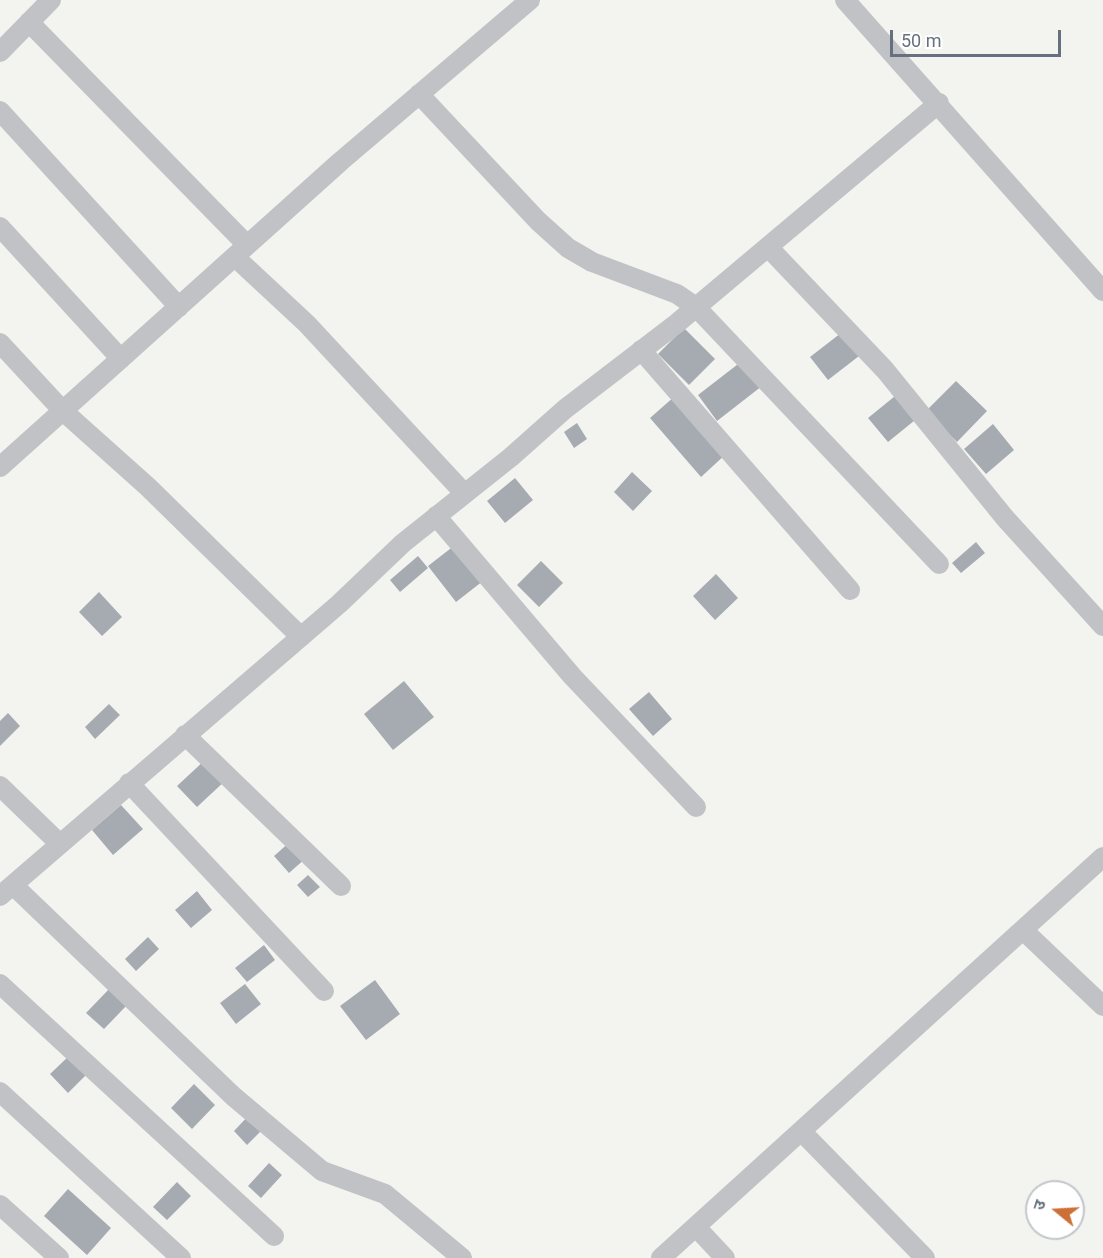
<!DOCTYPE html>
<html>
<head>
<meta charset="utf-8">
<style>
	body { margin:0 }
	#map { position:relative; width:1103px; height:1258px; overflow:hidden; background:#f3f4f0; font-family:Roboto,"Noto Sans Devanagari",sans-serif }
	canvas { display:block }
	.north { position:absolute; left:1025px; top:1180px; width:60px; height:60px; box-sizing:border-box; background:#fff; border:2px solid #c2c6cb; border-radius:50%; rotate:288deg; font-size:16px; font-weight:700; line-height:24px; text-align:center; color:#66707e }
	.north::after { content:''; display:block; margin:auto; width:21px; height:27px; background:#cd7037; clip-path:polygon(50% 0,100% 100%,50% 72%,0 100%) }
	.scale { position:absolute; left:890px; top:30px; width:171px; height:27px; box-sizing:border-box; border:3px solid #66707e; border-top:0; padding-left:8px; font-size:18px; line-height:21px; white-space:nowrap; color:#66707e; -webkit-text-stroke:4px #fff; paint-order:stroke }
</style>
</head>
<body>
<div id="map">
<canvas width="1103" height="1258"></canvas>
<div class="north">उ</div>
<div class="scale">50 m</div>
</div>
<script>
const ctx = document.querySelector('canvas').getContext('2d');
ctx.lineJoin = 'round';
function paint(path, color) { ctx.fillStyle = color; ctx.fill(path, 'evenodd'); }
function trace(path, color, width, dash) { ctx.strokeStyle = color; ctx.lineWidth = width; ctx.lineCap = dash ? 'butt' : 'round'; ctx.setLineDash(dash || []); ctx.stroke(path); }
paint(new Path2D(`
	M684 328 715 359 689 385 658 354Z
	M841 333 859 356 828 380 810 357Z
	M742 361 762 386 717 421 698 395Z
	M956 381 987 411 957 442 926 411Z
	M900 392 920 416 888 442 868 418Z
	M675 396 726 454 701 477 650 418Z
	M577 423 587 439 574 448 564 432Z
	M993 424 1014 450 986 474 964 449Z
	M632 472 652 491 633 511 614 492Z
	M515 478 533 500 505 523 487 501Z
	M976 542 985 553 961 573 952 563Z
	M455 545 483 581 456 602 428 566Z
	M418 556 428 568 400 592 390 580Z
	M541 561 563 583 539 607 517 585Z
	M716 574 738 598 715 620 693 596Z
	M99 592 122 617 102 636 79 612Z
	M404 681 434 717 393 750 364 714Z
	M649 692 672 719 653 736 629 709Z
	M109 704 120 715 95 739 85 727Z
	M8 713 20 726 0 746V721Z
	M206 759 226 780 197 807 177 786Z
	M121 805 143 829 113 855 92 830Z
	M291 841 306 858 289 873 274 856Z
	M308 875 320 887 308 897 297 885Z
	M197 891 212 910 191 928 175 910Z
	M148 937 159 949 136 971 125 959Z
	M264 945 275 960 247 982 235 968Z
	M375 980 400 1014 366 1040 340 1006Z
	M245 984 261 1004 236 1024 220 1003Z
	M111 987 128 1004 104 1029 86 1013Z
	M71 1054 89 1072 68 1093 50 1074Z
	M194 1084 215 1105 192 1129 171 1108Z
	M250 1114 264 1128 247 1145 234 1131Z
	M269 1163 282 1175 261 1198 248 1186Z
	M177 1182 191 1196 167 1220 153 1207Z
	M68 1189 111 1228 87 1255 44 1216Z`), '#a6abb2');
trace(new Path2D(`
	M845 0 1103 291
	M29 22 247 245
	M0 52 51 0
	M419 94 538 221 568 248 592 262 677 294 696 307 939 564
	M0 111 179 307
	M0 227 121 359
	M768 247 885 370 1005 518 1103 626
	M235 257 307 324 464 493
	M0 343 63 411 148 487 301 637
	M641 350 850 590
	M0 467 341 161 530 0
	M436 516 572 676 696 807
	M185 735 341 886
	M129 783 324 991
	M0 786 60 844
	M13 885 233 1096 322 1171 385 1194 462 1258
	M0 896 339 604 403 543 511 457 565 409 676 324 939 103
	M1023 930 1103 1006
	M0 984 274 1236
	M0 1092 181 1258
	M802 1132 925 1258
	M0 1205 59 1258
	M696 1227 725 1258
	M661 1258 1103 857`), '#c0c2c5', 20);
</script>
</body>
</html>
